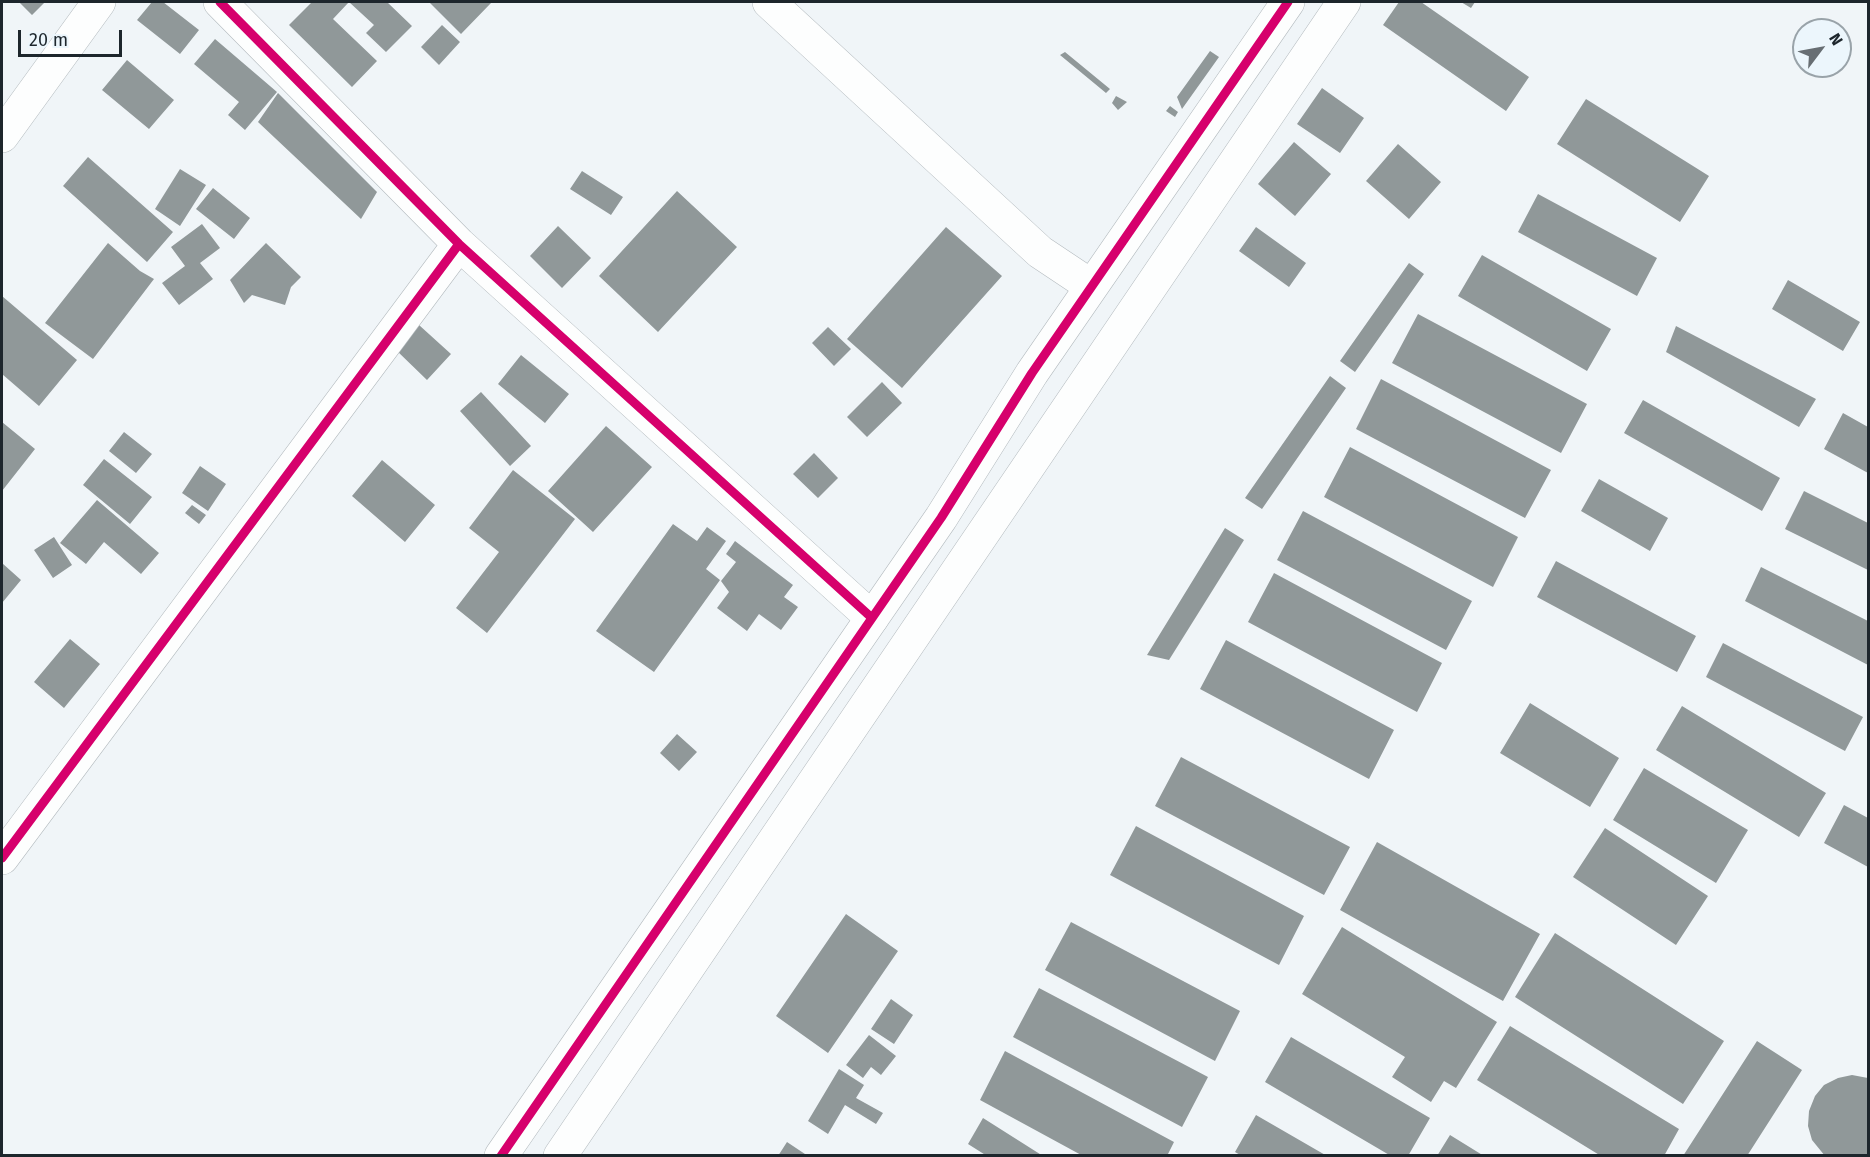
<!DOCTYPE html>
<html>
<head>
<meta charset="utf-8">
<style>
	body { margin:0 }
	#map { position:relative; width:1870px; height:1157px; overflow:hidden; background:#f0f5f8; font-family:"Fira Sans",sans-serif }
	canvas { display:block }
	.frame { position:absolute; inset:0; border:3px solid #1d262c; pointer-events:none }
	.north { position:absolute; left:1792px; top:18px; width:60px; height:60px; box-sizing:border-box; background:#ecf6fc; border:2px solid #99a3a9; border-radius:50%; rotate:58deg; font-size:16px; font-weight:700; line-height:24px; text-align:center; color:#1d262c }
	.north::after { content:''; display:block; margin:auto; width:21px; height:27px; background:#676e73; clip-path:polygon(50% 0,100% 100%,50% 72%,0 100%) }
	.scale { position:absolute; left:18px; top:30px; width:104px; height:27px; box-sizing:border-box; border:3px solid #1d262c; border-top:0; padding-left:8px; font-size:18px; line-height:21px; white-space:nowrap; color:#1d262c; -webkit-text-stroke:4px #ecf6fc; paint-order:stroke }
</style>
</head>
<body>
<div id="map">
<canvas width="1870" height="1157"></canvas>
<div class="frame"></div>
<div class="north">N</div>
<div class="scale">20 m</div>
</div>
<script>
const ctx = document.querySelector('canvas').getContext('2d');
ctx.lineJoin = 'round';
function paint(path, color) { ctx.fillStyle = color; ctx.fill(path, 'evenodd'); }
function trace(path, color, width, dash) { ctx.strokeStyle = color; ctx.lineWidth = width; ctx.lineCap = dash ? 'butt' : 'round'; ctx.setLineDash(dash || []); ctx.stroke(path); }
paint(new Path2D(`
	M19 2H45L32 15Z
	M152 2H163L199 30 180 54 137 20Z
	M312 2H349L333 19 377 61 352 87 289 25Z
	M349 2H387L412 26 386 52 366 33 374 25Z
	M429 2H489L491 3 461 34Z
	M1399 2H1421L1529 77 1506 111 1383 25Z
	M1461 2H1475L1471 8Z
	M442 25 460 42 439 65 421 47Z
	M215 39 277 92 245 130 228 115 239 102 194 64Z
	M1210 51 1219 57 1182 109 1177 97Z
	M1065 52 1110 89 1106 93 1060 55Z
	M127 60 174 100 149 129 102 90Z
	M1322 88 1364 118 1340 153 1297 124Z
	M278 93 377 192 361 219 258 122Z
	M1116 96 1127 102 1118 110 1112 103Z
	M1586 99 1709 176 1680 222 1557 144Z
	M1170 106 1178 112 1175 117 1166 111Z
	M1294 142 1331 174 1295 216 1258 184Z
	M1398 144 1441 182 1409 219 1366 181Z
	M88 157 173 232 147 262 63 186Z
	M180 169 206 185 180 226 155 209Z
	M582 171 623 197 611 215 570 189Z
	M213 188 250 218 234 239 196 209Z
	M677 191 737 247 658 332 599 276Z
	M1538 194 1657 258 1637 296 1518 232Z
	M202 224 220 248 200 263 213 279 179 305 162 283 185 266 171 247Z
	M558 226 591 258 562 288 530 256Z
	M946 227 1002 276 902 388 847 339Z
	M1256 227 1306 263 1289 287 1239 251Z
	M108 243 140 271 154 279 93 359 45 323Z
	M266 243 301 277 291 287 285 305 252 295 244 303 230 280Z
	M1482 255 1611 329 1587 371 1458 296Z
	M1409 263 1424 274 1355 372 1340 361Z
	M1788 280 1860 322 1843 351 1772 309Z
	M2 296 77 360 39 406 2 374Z
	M1418 314 1587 404 1561 453 1392 363Z
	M419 325 451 354 427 380 396 350Z
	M1676 326 1816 399 1799 427 1666 352Z
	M828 327 851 349 834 366 812 343Z
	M521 355 569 394 545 423 498 384Z
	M1330 376 1346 388 1262 509 1245 498Z
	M1381 379 1551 470 1525 518 1356 429Z
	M882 382 902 403 867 437 847 417Z
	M481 392 531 446 510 466 460 411Z
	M1643 400 1780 478 1762 511 1624 433Z
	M1843 413 1868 427V473L1824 449Z
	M2 422 35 449 2 491Z
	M606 426 652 467 593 532 548 491Z
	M124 432 152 454 136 473 109 451Z
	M1350 447 1518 537 1493 587 1324 497Z
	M814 453 838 478 818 498 793 474Z
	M104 459 152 497 130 524 83 485Z
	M382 460 435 505 405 542 352 496Z
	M200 466 226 484 208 511 182 493Z
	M513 470 575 519 487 633 456 608 499 552 469 528Z
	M1599 479 1668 518 1650 551 1581 511Z
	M1804 491 1868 523V570L1785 529Z
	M97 500 159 553 141 574 104 542 86 564 60 543Z
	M192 505 206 515 199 524 185 513Z
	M1303 511 1472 601 1446 650 1277 560Z
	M673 524 697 541 707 527 726 541 706 569 720 580 654 672 596 631Z
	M1225 528 1244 540 1169 660 1147 655Z
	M54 537 72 565 53 578 34 550Z
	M735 541 793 585 784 597 798 607 781 630 759 614 747 631 717 608 729 592 721 581 736 562 726 554Z
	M1556 561 1696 636 1677 672 1537 597Z
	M2 563 21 580 2 603Z
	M1761 567 1868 621V665L1745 601Z
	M1274 573 1442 663 1417 712 1248 622Z
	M70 639 100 664 64 708 34 682Z
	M1226 640 1394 730 1369 779 1200 689Z
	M1723 643 1863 717 1845 751 1706 677Z
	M1530 703 1619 758 1590 807 1500 753Z
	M1682 706 1826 793 1799 837 1656 750Z
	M677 734 697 752 679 771 660 753Z
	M1181 757 1350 847 1324 895 1155 806Z
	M1644 768 1748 830 1716 883 1613 820Z
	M1844 805 1868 818V867L1824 843Z
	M1136 826 1304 916 1279 965 1110 875Z
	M1605 828 1708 896 1676 945 1573 877Z
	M1377 842 1540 934 1503 1001 1340 910Z
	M846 914 898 951 828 1053 776 1016Z
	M1071 922 1240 1011 1215 1061 1045 970Z
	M1342 927 1497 1022 1456 1088 1444 1081 1431 1102 1392 1077 1405 1057 1302 994Z
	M1555 933 1724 1041 1683 1104 1515 997Z
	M1039 988 1208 1077 1182 1127 1013 1037Z
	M891 999 913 1015 894 1044 871 1029Z
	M1510 1026 1679 1129 1664 1156H1601L1477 1080Z
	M869 1035 896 1056 881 1075 871 1067 863 1078 846 1065Z
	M1291 1037 1430 1118 1408 1156H1391L1265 1082Z
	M1757 1041 1802 1070 1747 1156H1683Z
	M1005 1051 1174 1142 1167 1156H1083L980 1100Z
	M839 1069 864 1085 856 1098 883 1113 876 1124 845 1105 828 1134 808 1121Z
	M1852 1075 1868 1078V1156H1825L1812 1140 1808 1126 1809 1111 1815 1096 1824 1085 1838 1078Z
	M1256 1115 1327 1156H1242L1235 1152Z
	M983 1118 1043 1156H987L968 1144Z
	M1450 1135 1484 1156H1437Z
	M787 1142 808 1156H778Z`), '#909899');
const street = new Path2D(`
	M220 2 459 244 872 618
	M769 2 1040 252 1091 286
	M2 136 99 2
	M2 858 459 244`);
const secondary = new Path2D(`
	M501 1156 941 518 1032 373 1288 2
	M560 1156C823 772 1085 388 1344 2`);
trace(street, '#b3babe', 34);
trace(secondary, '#b3babe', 34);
trace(street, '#fdfefe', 33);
trace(secondary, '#fdfefe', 33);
trace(new Path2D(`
	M220 2 459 244 872 618
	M2 858 459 244
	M501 1156 941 518 1032 373 1288 2`), '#d6006c', 9);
</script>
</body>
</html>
